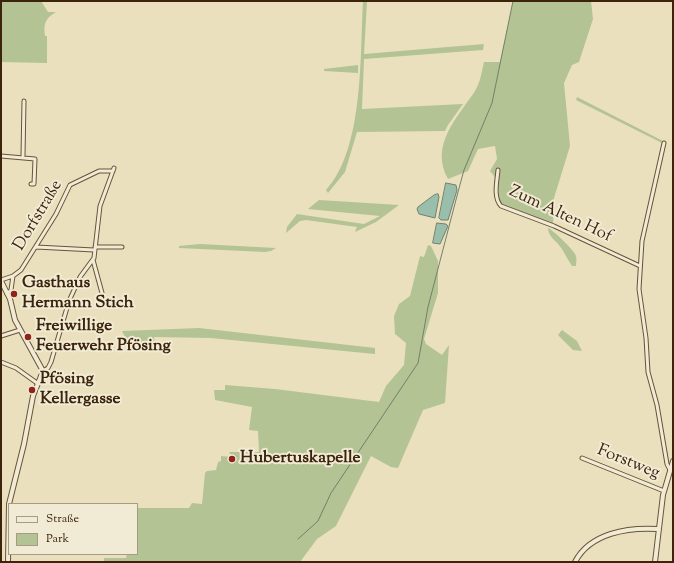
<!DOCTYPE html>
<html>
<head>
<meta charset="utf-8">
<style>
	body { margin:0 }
	#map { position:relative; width:674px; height:563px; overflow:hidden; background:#eae0be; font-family:"Sorts Mill Goudy",serif }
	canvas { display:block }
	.frame { position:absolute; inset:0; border:2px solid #3b240b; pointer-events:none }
	.legend { position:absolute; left:8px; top:503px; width:130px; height:52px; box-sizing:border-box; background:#f1ebd5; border:1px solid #a89b84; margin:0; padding:5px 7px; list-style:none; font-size:12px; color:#3b240b }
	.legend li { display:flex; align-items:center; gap:8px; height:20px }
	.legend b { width:20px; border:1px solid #a89b84 }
</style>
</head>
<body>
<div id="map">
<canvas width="674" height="563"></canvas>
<div class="frame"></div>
<ul class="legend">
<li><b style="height:5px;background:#f1ebd5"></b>Straße</li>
<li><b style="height:11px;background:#b3c394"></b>Park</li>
</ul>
</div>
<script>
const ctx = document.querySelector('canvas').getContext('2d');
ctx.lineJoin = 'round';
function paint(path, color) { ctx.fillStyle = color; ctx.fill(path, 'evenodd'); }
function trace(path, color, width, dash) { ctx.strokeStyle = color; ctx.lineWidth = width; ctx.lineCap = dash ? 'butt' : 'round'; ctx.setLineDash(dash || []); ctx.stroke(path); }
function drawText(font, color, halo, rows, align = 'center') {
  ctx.font = font + ' "Sorts Mill Goudy",serif'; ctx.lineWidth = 4; ctx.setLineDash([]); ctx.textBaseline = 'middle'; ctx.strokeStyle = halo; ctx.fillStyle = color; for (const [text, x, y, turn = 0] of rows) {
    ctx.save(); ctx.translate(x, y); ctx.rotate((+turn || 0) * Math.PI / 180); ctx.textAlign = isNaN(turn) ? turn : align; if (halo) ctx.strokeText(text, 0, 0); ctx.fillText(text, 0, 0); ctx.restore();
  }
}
paint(new Path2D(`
	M1 1H41L48 12H56C46 18 43 23 45 36H47V63L1 62Z
	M363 1H367L364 54 484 44 483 50 364 59 362 109 463 104 448 125 445 131 357 132 345 172 328 193 326 190C364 149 360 55 363 1Z
	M513 1H591L593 19 579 62 572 65 564 83 570 146 554 198 553 225 503 205 498 200 499 182 490 171 497 159 495 146 478 149 468 171 448 179C429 145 458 117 475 91 480 83 482 71 484 62H500Z
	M358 65V73L324 71V69Z
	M577 97 663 141 662 143 576 100Z
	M319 200 399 205 376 222 355 232 357 227 306 220 300 221 286 233 287 227 297 214 364 224 380 216 308 209Z
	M548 228C553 230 575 251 576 256 577 259 576 263 576 266H572C568 260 565 254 562 249 557 241 548 237 548 228Z
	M200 244 276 248 271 251 265 252 179 248V246Z
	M428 245 431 246 438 261V293L424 339 426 344 442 355 449 345 445 403 423 410 398 468 391 467 371 456 336 526 317 539 300 562H104V558H126L127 554H137V508H189L192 503 202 504 205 473 207 471 216 470 218 462 221 461V456L231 457 234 460 229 452H259L258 431 249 430 252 407 215 400 214 390H225V385L275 389 379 402 386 386 404 365 406 343 395 334 394 316 399 304 410 296 420 256 424 257Z
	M199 328 375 348V354L211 338 154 337 155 345H129L122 331Z
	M562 330 577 341 582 351 573 350 558 335Z`), '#b3c394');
const water = new Path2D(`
	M446 183 456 185 457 190 448 220H441L439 218Z
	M438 194 439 197 435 218 419 214 417 209 418 207 434 195Z
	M437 223 446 224 448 226 440 244 433 243Z`);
paint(water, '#99beab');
trace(water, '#73806b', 1);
trace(new Path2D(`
	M298 539 318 521 331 493 418 363 428 307 458 192 464 170 492 103 513 1`), '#73806b', 1);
const minor = new Path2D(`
	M664 143 642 241 639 289 646 338 648 372 657 405 667 464 670 470
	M1 156 35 159 34 184H31
	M23 156 24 101
	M498 170C497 181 493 198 501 206L554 226 640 266
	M36 247 94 250
	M95 247H122
	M93 260 102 293
	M1 280 13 276 21 270 56 214 70 185 99 171H113
	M7 294 11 290 13 276
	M1 336 20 330
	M1 362 16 368 37 383
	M43 371 48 368 51 362 69 301 80 277 94 258 100 206 114 168
	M582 458 664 491`);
const tertiary = new Path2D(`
	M1 281 10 299 15 320 43 371 33 396 24 444 9 504
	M8 562 9 505
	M575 562C590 533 628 527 658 529
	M655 562 663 495 673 461`);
trace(minor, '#675338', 5);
trace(tertiary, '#675338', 6);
trace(minor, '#f1ebd5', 3);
trace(tertiary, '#f1ebd5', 4);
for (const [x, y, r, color] of [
	[14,294,4,"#8f2418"],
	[28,337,4,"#8f2418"],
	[32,390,4,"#8f2418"],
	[232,459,4,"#8f2418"]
]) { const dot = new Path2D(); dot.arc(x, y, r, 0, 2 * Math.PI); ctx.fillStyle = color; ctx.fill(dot); trace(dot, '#f1ebd5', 1.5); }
drawText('17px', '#3b240b', '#f1ebd5', [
	["Zum Alten Hof",560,215,25],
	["Dorfstraße",39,216,-59],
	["Forstweg",628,463,22]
]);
drawText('bold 17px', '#3b240b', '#f1ebd5', [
	["Gasthaus",22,284],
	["Hermann Stich",22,304],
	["Freiwillige",36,327],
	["Feuerwehr Pfösing",36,347],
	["Pfösing",40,380],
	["Kellergasse",40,400],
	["Hubertuskapelle",240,459]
], 'left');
</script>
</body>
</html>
